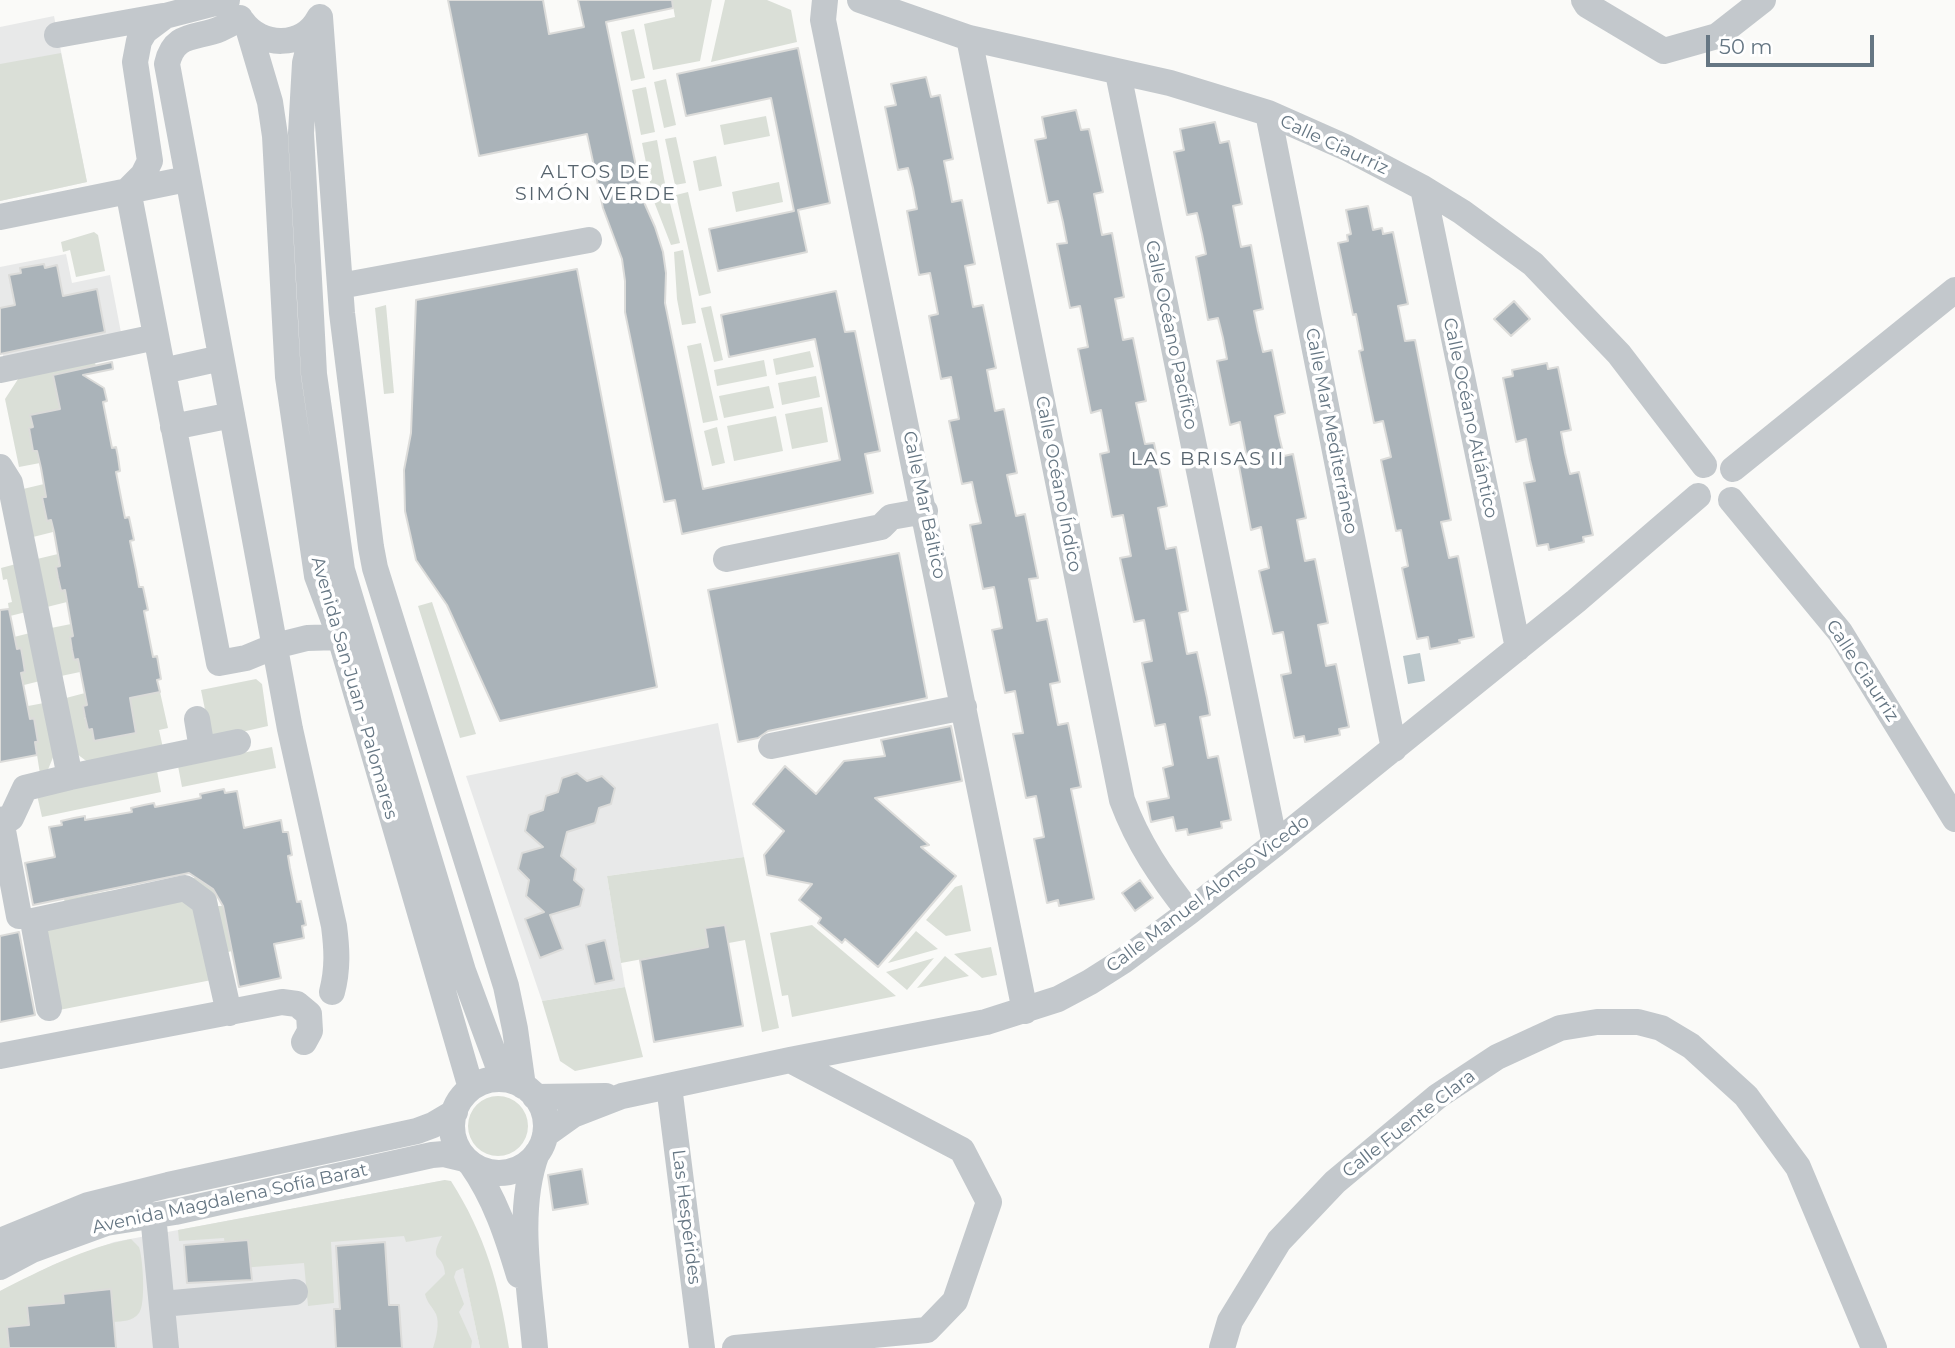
<!DOCTYPE html>
<html>
<head>
<meta charset="utf-8">
<style>
	body { margin:0 }
	#map { position:relative; width:1955px; height:1348px; overflow:hidden; background:#fafaf8; font-family:Montserrat,sans-serif }
	canvas { display:block }
	.scale { position:absolute; left:1706px; top:35px; width:168px; height:32px; box-sizing:border-box; border:4px solid #657683; border-top:0; padding-left:9px; font-size:21px; line-height:24px; white-space:nowrap; color:#657683; -webkit-text-stroke:5px #fff; paint-order:stroke }
</style>
</head>
<body>
<div id="map">
<canvas width="1955" height="1348"></canvas>
<div class="scale">50 m</div>
</div>
<script>
const ctx = document.querySelector('canvas').getContext('2d');
ctx.lineJoin = 'round';
function paint(path, color) { ctx.fillStyle = color; ctx.fill(path, 'evenodd'); }
function trace(path, color, width, dash) { ctx.strokeStyle = color; ctx.lineWidth = width; ctx.lineCap = dash ? 'butt' : 'round'; ctx.setLineDash(dash || []); ctx.stroke(path); }
function drawText(font, color, halo, rows, align = 'center') {
  ctx.font = font + ' Montserrat,sans-serif'; ctx.lineWidth = 7; ctx.setLineDash([]); ctx.textBaseline = 'middle'; ctx.strokeStyle = halo; ctx.fillStyle = color; for (const [text, x, y, turn = 0] of rows) {
    ctx.save(); ctx.translate(x, y); ctx.rotate((+turn || 0) * Math.PI / 180); ctx.textAlign = isNaN(turn) ? turn : align; if (halo) ctx.strokeText(text, 0, 0); ctx.fillText(text, 0, 0); ctx.restore();
  }
}
paint(new Path2D(`
	M54 16 87 182 0 201V27Z
	M66 254 72 283 110 275 123 343 6 368 0 343V267Z
	M718 723 744 857 607 876 625 987 542 1001 466 776Z
	M445 1180 480 1348H0V1291L53 1265 84 1253 114 1242Z`), '#e8e9e9');
paint(new Path2D(`
	M672 0H712L700 61 653 70 644 24 675 17Z
	M725 0H767L791 10 797 42 711 62Z
	M634 29 645 78 631 81 621 32Z
	M61 53 87 182 0 201V64Z
	M666 79 676 125 664 128 654 82Z
	M646 87 655 132 641 135 632 90Z
	M766 116 770 136 724 145 720 125Z
	M676 137 686 183 675 185 665 139Z
	M657 140 666 189 652 192 642 143Z
	M716 156 722 186 699 191 693 161Z
	M779 182 783 202 736 212 732 192Z
	M688 192 711 293 699 296 676 195Z
	M668 195 680 243 671 245 653 199Z
	M94 232 98 235 105 271 76 277 70 250 63 252 61 242Z
	M683 250 696 323 682 325 677 299 674 252Z
	M386 305 394 393 384 394 375 308Z
	M711 306 723 360 714 362 701 308Z
	M701 343 718 420 703 423 687 346Z
	M810 351 814 367 776 375 773 359Z
	M94 359 96 366 54 375 60 409 30 415 33 427 29 428 33 451H37L40 463 19 467 5 399 22 373Z
	M764 360 767 376 717 386 714 370Z
	M816 376 820 397 782 405 778 383Z
	M769 386 774 408 724 418 719 396Z
	M822 407 828 442 792 449 785 414Z
	M776 416 783 451 734 461 727 426Z
	M717 427 725 463 712 466 704 431Z
	M44 484 46 497 42 498 47 521 51 520 53 532 33 537 23 489Z
	M58 554C60 567 58 578 61 590H65L67 602 47 607 37 559Z
	M16 564 26 612 10 616 8 603 12 602 7 579 3 580 1 568Z
	M432 602 476 734 460 738 418 606Z
	M71 624 73 636 70 637 74 660 78 659 80 672 61 676 51 628Z
	M30 633 40 681 24 685 21 673 25 672C23 659 17 650 14 637Z
	M256 679 262 684 268 726 211 739 201 690Z
	M160 692 168 728 159 730 163 748 89 763 77 754 66 698 85 693 87 705 84 718 92 729 95 741 136 733 130 698Z
	M44 703 54 755 47 772 40 774 35 742 38 741 34 718 30 719 28 706Z
	M272 747 276 768 182 787 178 766Z
	M157 771 161 792 42 817 37 795Z
	M744 857 779 1028 762 1032 745 940 621 963 607 876Z
	M203 873 216 893 218 906H223L232 951 228 952 232 976 39 1014 41 908 65 903 64 899 110 891 111 895 204 876Z
	M962 885 971 931 946 936 926 920 955 887Z
	M812 925 896 996 792 1017 788 995 782 996 770 933Z
	M916 931 938 949 888 963Z
	M991 947 997 975 982 978 954 954Z
	M945 956 969 976 917 988Z
	M934 958 907 990 886 972Z
	M625 987 643 1057 575 1071 560 1061 542 1001Z
	M468 1126a30 30 0 1 1 60 0a30 30 0 1 1-60 0Z
	M445 1180 451 1181C485 1234 500 1287 509 1348H480L463 1268 456 1271 454 1277 464 1304 459 1312 472 1341 471 1348H433C436 1339 440 1323 436 1314 432 1306 427 1303 425 1294L445 1274C444 1252 427 1264 442 1236L406 1242 404 1236 331 1242 334 1303 308 1306 304 1263 228 1269 224 1238 179 1241 178 1230Z
	M131 1239C132 1240 138 1246 139 1247 143 1258 146 1305 139 1313 132 1322 123 1321 113 1322L111 1290 63 1294 64 1303 28 1306 29 1325 7 1327 9 1348H0V1291C41 1270 86 1247 131 1239Z`), '#dadfd7');
paint(new Path2D(`
	M1420 653 1425 681 1408 684 1403 656Z`), '#bbc7cb');
const building = new Path2D(`
	M448 0H543L549 34 584 27 578 0H672L673 8 606 22 643 200 655 227 663 252 666 273 665 303 703 489 840 460 815 339 729 357 721 315 836 291 845 332 855 331 880 451 865 454 873 493 682 534 675 500 664 502 625 312V281L622 259 603 208 587 134 479 156Z
	M798 48 830 203 798 210 807 252 718 271 709 229 794 211 771 98 686 116 677 74Z
	M926 77 931 97 940 95 953 159 944 161 948 181 952 202 962 200 975 264 965 266 973 307 983 305 996 368 987 370 991 391 995 411 1004 409 1017 473 1007 475 1016 516 1025 514 1038 578 1029 579 1037 621 1047 619 1060 682 1050 684 1054 705 1058 725 1068 723 1081 787 1071 789 1094 899 1059 906 1058 900 1047 903 1034 839 1044 837 1040 816 1036 796 1026 798 1013 734 1023 733 1015 691 1005 693 992 630 1002 628 998 607 994 587 983 589 970 525 981 523 976 502 972 482 962 484 949 421 959 419 951 377 941 379 929 316 938 314 934 293 930 273 919 275 907 211 917 209 913 188 908 168 898 170 885 107 896 105 891 84Z
	M1076 110 1081 130 1089 129 1103 192 1094 194 1102 235 1112 233 1124 297 1115 299 1123 340 1133 338 1146 401 1136 403 1145 444 1154 443 1167 506 1158 508 1166 549 1176 547 1188 611 1179 613 1187 654 1197 652 1207 698 1210 715 1200 717 1208 758 1218 756 1231 820 1221 822 1222 828 1188 835 1187 829 1176 831 1173 817 1151 822 1147 802 1169 798 1163 768 1173 765 1165 724 1155 726 1142 663 1152 661 1144 620 1134 622 1120 558 1131 556 1123 515 1112 517 1100 454 1109 452 1101 410 1091 413 1078 349 1088 347 1084 326 1080 306 1070 308 1057 244 1067 243 1063 222 1058 201 1048 203 1035 140 1046 138 1042 117Z
	M1215 122 1220 143 1229 141 1242 204 1233 206 1237 227 1241 247 1251 245 1263 309 1254 311 1258 331 1263 352 1272 350 1285 413 1275 416 1279 436 1284 456 1293 454 1306 518 1297 520 1301 541 1305 561 1315 559 1328 623 1318 625 1326 666 1336 664 1349 727 1339 729 1340 735 1305 742 1304 736 1294 738 1281 675 1291 673 1287 653 1283 632 1273 634 1259 571 1269 568 1265 548 1261 527 1251 530 1239 466 1248 464 1240 422 1230 425 1217 361 1227 359 1223 338 1218 318 1208 320 1196 257 1206 254 1202 234 1197 213 1187 215 1174 152 1184 150 1180 129Z
	M1368 206 1373 230 1382 228 1383 234 1393 232 1408 304 1398 306 1405 341 1415 340 1451 520 1441 522 1449 558 1458 556 1474 637 1459 640 1460 643 1430 649 1428 637 1417 639 1402 568 1408 566 1401 530 1396 531 1381 460 1391 457 1383 421 1374 423 1359 351 1363 350 1356 314 1353 315 1338 243 1348 241 1347 235 1351 234 1346 210Z
	M44 264 45 268 57 265 63 296 97 289 105 332 0 354V308L15 305 9 275 21 273 20 268Z
	M577 269 657 687 500 721 447 605 416 560 405 511 404 470 411 433 416 300Z
	M1514 301 1530 319 1511 336 1494 319Z
	M112 362 113 369 83 375 104 388 107 401 103 402 112 448 116 447 118 457 120 471 116 472 125 518 129 517 134 540 130 541 136 570 139 587H143L148 610 144 611 153 657 157 656 161 679 157 680 160 692 130 698 136 733 94 741 92 729 88 730 85 717 83 706 87 705 78 659 74 660 72 650 70 637 73 636 65 590 61 591 58 578 56 567 60 566 54 532 51 520 47 521 42 497H46L41 468 37 451H33L29 428 33 427 30 415 60 409 53 375Z
	M1547 363 1548 369 1558 367 1571 430 1561 432 1565 453 1570 474 1579 472 1593 535 1583 537 1584 542 1549 550 1548 544 1537 546 1524 483 1535 481 1530 460 1526 439 1516 442 1503 378 1513 376 1512 370Z
	M899 553 927 698 768 731 758 738 738 742 708 590Z
	M9 609 17 649 21 648 23 659 25 672 21 673 30 719 34 718 38 742H35L37 755 0 762V610Z
	M951 726 962 781 875 798 929 845 921 847 956 876 878 967 845 939 842 943 818 923 821 918 799 900 812 884 767 875 764 855 784 831 753 804 785 766 816 794 844 761 885 756 881 740Z
	M577 773 587 781 602 776 615 788 611 804 599 808 595 823 567 832 561 856 576 869 574 880 584 889 580 906 550 915 563 949 540 958 525 919 544 912 526 896 529 880 518 869 522 853 543 847 525 831 529 815 543 810 546 796 558 792 562 778Z
	M224 789 225 793 237 791 244 828 281 820 283 832H288L292 855 288 856 290 868 297 902 301 901 306 925 302 926 304 938 274 944 281 978 239 987 223 906 213 889 189 873 33 905 25 863 55 857 49 827 62 825 61 821 74 818 85 816V820L132 812 131 808 144 805 154 803 155 807 201 798 200 794Z
	M1140 880 1153 898 1135 911 1122 893Z
	M725 925 743 1026 654 1042 640 960 708 947 705 928Z
	M19 932 35 1015 0 1022V936Z
	M605 940 614 980 595 984 586 945Z
	M582 1169 588 1204 553 1210 548 1175Z
	M248 1240 252 1280 187 1283 184 1245Z
	M385 1242 389 1305H399L402 1348H336L334 1309H340L336 1246Z
	M111 1289 116 1348H9L7 1327 29 1325 27 1306 64 1303 63 1294Z`);
paint(building, '#aab3b9');
trace(building, '#dcdcda', 2);
trace(new Path2D(`
	M825 0 823 20 1025 1011
	M860 0 969 38 1170 83 1268 113 1347 148 1423 188 1462 212 1533 264 1619 354 1704 465
	M1584 0 1587 5 1664 51 1717 36 1763 0
	M320 17 342 313 371 547 375 568 506 986 515 1029 523 1086
	M240 18C234 22 227 26 220 29 196 39 174 32 167 64L290 729 334 926C337 949 338 969 332 992
	M242 21C261 48 303 48 319 18
	M249 31 270 102 275 136 288 377 317 576 340 637 471 1088
	M313 31 305 63 301 133 311 316 314 374 342 570 463 971 503 1079
	M57 35 163 16
	M969 38 1122 800C1138 843 1161 877 1189 912
	M1118 73 1275 844
	M1268 113 1394 749
	M1423 188 1518 648
	M128 190 219 663 246 658 275 646 307 638 340 637
	M128 190 143 175 150 161 135 62 139 41 145 31 165 16 227 0
	M0 217 187 179
	M340 286 589 240
	M0 370 156 337
	M163 371 221 358
	M173 427 232 415
	M0 467 10 483 70 777 25 788 11 818 0 820
	M1733 469 1955 290
	M1731 500 1840 632 1955 819
	M726 559 881 527 891 517 925 511
	M197 719 202 749
	M771 746 964 707
	M70 777 238 742
	M1 820 19 916
	M49 1008 33 921 185 888 204 902 229 1013
	M0 1056 282 1002 297 1004 309 1014 310 1031 304 1042
	M452 1126a47 47 0 1 1 94 0a47 47 0 1 1-94 0Z
	M669 1086 702 1348
	M535 1097 606 1096
	M545 1135 573 1115 622 1096 790 1060 986 1022 1058 999 1090 982 1123 961 1189 912 1275 844 1576 601 1698 496
	M471 1164C495 1198 507 1235 519 1275
	M153 1215 166 1348
	M0 1241 88 1205 168 1185 417 1131 433 1125 455 1112
	M0 1267 32 1250 106 1223 175 1212 432 1155 444 1154 465 1159
	M162 1304 295 1292
	M535 1348C530 1287 515 1211 537 1153
	M735 1348 927 1330 955 1301 989 1202 962 1150 790 1060
	M1222 1348 1230 1321 1279 1241 1335 1182 1438 1096 1497 1057 1560 1028 1597 1022H1638L1661 1028 1691 1046 1746 1096 1798 1167 1874 1348`), '#c3c8cc', 26);
drawText('18px', '#657683', '#fff', [
	["Calle Ciaurriz",1334,145,25],
	["Calle Océano Pacífico",1171,335,78],
	["Calle Océano Atlántico",1470,418,78],
	["Calle Mar Mediterráneo",1331,431,79],
	["Calle Océano Índico",1058,484,79],
	["Calle Mar Báltico",924,505,78],
	["Calle Ciaurriz",1862,671,57],
	["Avenida San Juan - Palomares",354,688,74],
	["Calle Manuel Alonso Vicedo",1208,894,-37],
	["Calle Fuente Clara",1409,1124,-38],
	["Avenida Magdalena Sofía Barat",230,1199,-12],
	["Las Hespérides",686,1217,83]
]);
ctx.letterSpacing = '2px';
drawText('19px', '#57646e', '#fff', [
	["ALTOS DE",596,172],
	["SIMÓN VERDE",596,194],
	["LAS BRISAS II",1208,459]
]);
ctx.letterSpacing = '0px';
</script>
</body>
</html>
